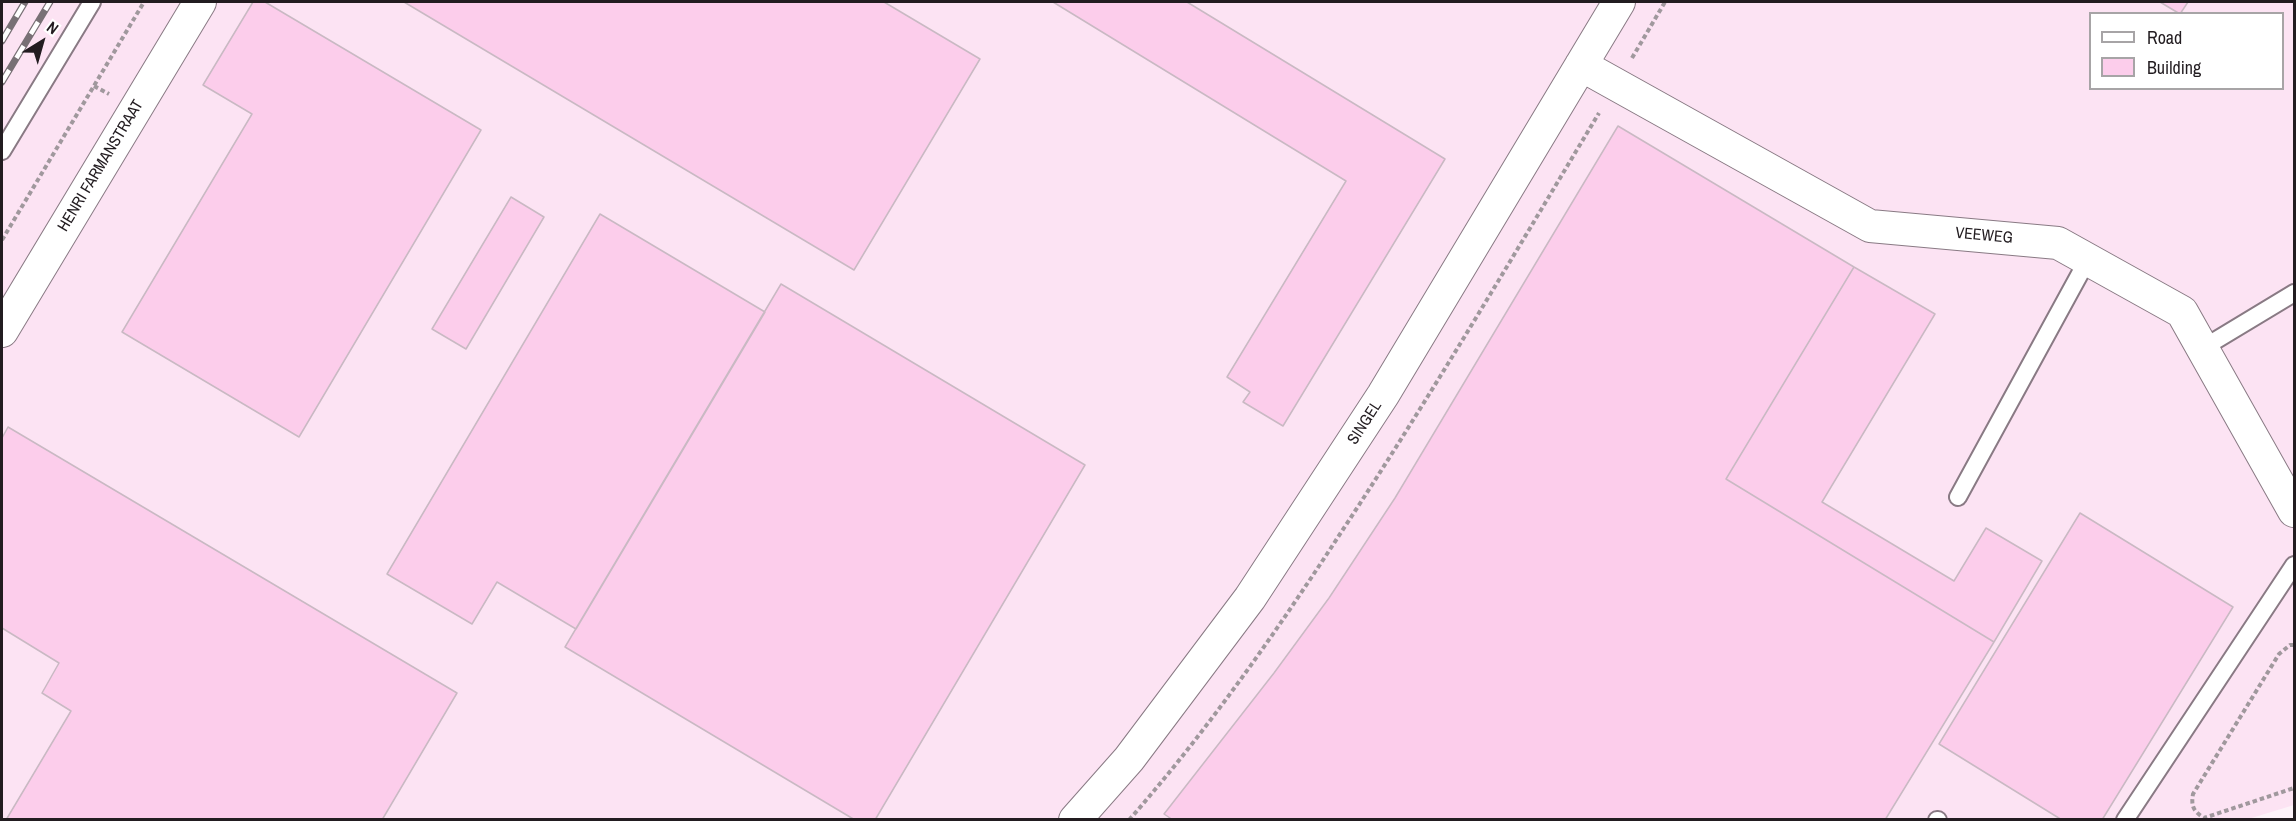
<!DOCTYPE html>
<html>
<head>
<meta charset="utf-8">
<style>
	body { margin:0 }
	#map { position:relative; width:2296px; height:821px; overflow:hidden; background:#fdf3f9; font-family:"Archivo Narrow",sans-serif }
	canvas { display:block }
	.frame { position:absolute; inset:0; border:3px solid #221c20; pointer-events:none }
	.legend { position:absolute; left:2089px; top:12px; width:195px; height:78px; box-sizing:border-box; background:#fff; border:2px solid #a7a4a6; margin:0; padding:8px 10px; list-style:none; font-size:18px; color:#221c20 }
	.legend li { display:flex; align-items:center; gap:12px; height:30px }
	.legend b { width:30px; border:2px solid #a7a4a6 }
	.north { position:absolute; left:12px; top:12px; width:60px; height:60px; -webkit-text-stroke:4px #fff; paint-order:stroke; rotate:37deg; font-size:16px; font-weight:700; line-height:24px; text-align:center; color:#221c20 }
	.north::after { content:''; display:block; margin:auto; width:21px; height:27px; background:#221c20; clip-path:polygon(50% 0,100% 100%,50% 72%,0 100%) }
</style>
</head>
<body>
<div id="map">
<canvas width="2296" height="821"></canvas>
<div class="frame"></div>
<ul class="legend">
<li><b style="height:8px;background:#fff"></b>Road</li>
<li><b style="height:16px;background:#fccdeb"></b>Building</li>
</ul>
<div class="north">N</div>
</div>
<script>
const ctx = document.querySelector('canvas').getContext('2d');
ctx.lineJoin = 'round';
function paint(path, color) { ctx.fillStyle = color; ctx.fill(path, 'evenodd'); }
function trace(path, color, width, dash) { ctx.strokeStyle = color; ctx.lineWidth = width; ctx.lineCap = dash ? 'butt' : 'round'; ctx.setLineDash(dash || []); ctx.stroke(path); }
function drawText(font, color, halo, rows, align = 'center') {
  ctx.font = font + ' "Archivo Narrow",sans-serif'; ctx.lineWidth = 5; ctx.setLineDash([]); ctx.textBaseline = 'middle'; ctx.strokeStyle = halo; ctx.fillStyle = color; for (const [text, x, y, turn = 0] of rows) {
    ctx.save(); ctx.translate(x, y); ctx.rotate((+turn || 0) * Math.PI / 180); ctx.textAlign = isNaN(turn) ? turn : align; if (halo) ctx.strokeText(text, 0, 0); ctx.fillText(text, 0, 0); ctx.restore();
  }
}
paint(new Path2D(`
	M2 2H2294V805L2245 820H2ZM2090 14H2282V88H2090Z`), '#fce3f3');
const building = new Path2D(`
	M253 2H265L481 130 299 437 122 332 252 114 203 85Z
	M404 2H884L980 59 854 270Z
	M1053 2H1187L1445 159 1283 426 1243 402 1250 392 1227 377 1346 181Z
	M2160 2H2188L2180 14Z
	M1618 126 1854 267 1726 479 1994 642 1885 820H1173L1164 814 1274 673 1329 598 1395 498Z
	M511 197 544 217 466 349 432 329Z
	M600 214 765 312 576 629 497 582 472 624 387 574Z
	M1854 267 1935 314 1822 502 1954 581 1986 528 2042 561 1994 642 1726 479Z
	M781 284 1085 465 875 820H855L565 647Z
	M8 427 457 693 382 820H6L71 711 42 693 59 663 2 628V438Z
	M2080 513 2233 607 2102 820H2062L1939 744Z`);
paint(building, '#fccdeb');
trace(building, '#c9b9c3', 1.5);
const lane = new Path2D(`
	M2 151 92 2
	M2203 348 2294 293
	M1958 497 2088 259
	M1937 820H1938
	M2125 820 2294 565`);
const street = new Path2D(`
	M1581 65 1870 226 2058 243 2182 312 2294 511
	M2 331 200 2
	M1075 820 1129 759 1250 598 1383 395 1619 2`);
trace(lane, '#897a84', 20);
trace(street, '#897a84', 34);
trace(new Path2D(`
	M1632 58 1665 2
	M94 86 109 94
	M2 240 144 2
	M2294 645H2290L2279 654 2193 794C2191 806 2193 811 2204 818L2294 788
	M1129 820C1208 730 1277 631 1342 531 1432 394 1515 253 1599 113`), '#a0989d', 4, [4.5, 3]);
trace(lane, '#fff', 16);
trace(street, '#fff', 32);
const rail = new Path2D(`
	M2 41 25 2
	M2 82 50 2`);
trace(rail, '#787075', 7);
trace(rail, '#fff', 4.5, [14]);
drawText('16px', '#221c20', '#fff', [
	["HENRI FARMANSTRAAT",101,166,-59],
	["VEEWEG",1984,236,5],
	["SINGEL",1365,423,-57]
]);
</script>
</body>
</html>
